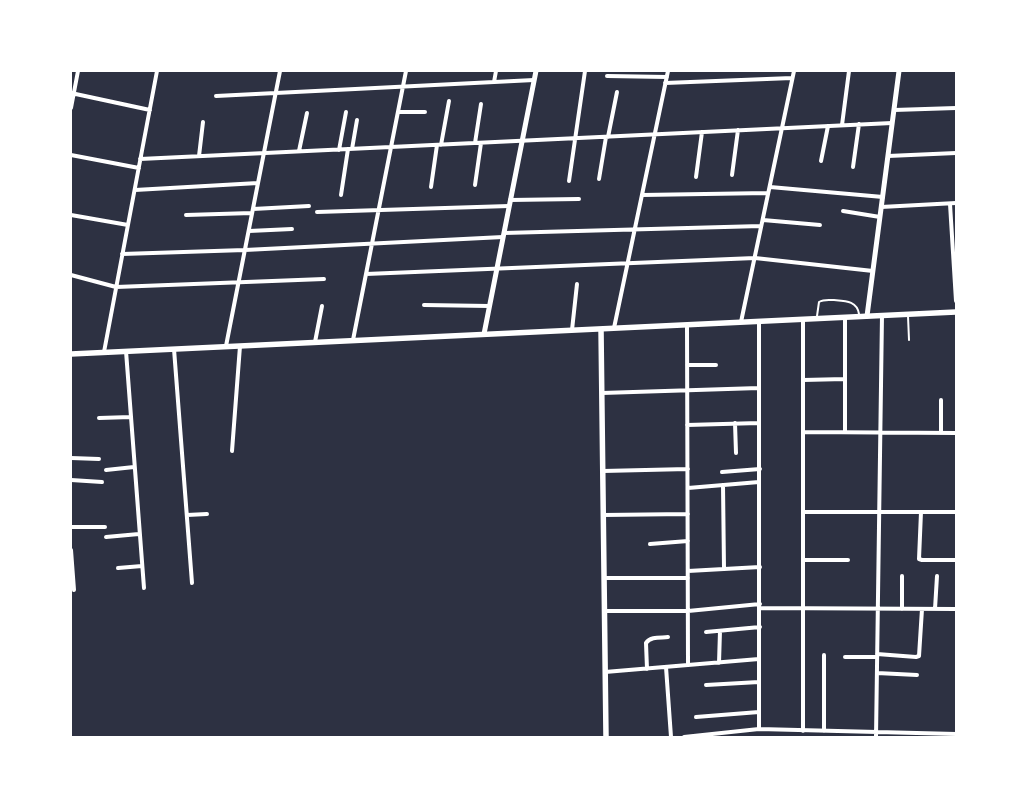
<!DOCTYPE html>
<html>
<head>
<meta charset="utf-8">
<style>
	body { margin:0 }
	#map { position:relative; width:1027px; height:808px; overflow:hidden; background:#2d3142; font-family:"Varela Round",sans-serif }
	canvas { display:block }
	.frame { position:absolute; inset:0; border:72px solid #fff; pointer-events:none }
</style>
</head>
<body>
<div id="map">
<canvas width="1027" height="808"></canvas>
<div class="frame"></div>
</div>
<script>
const ctx = document.querySelector('canvas').getContext('2d');
ctx.lineJoin = 'round';
function trace(path, color, width, dash) { ctx.strokeStyle = color; ctx.lineWidth = width; ctx.lineCap = dash ? 'butt' : 'round'; ctx.setLineDash(dash || []); ctx.stroke(path); }
trace(new Path2D(`
	M817 316 819 302C824 299 828 300 834 300 846 301 857 301 859 314
	M908 316 909 340`), '#fff', 2);
trace(new Path2D(`
	M607 76 667 77
	M494 82 496 71
	M665 83 792 78
	M71 93 150 110
	M216 96 534 80
	M71 108 78 71
	M894 110 956 108
	M398 112H425
	M842 125 849 71
	M608 137 617 92
	M475 143 481 104
	M441 145 449 101
	M352 149 357 120
	M339 150 346 112
	M299 151 307 113
	M71 155 139 168
	M199 156 203 122
	M888 156 956 153
	M140 159 892 123
	M821 161 828 126
	M853 167 859 124
	M732 175 738 130
	M696 177 702 132
	M599 179 606 137
	M569 181 585 71
	M475 185 481 143
	M431 187 437 145
	M770 187 883 197
	M135 190 258 183
	M341 195 348 149
	M642 195 768 193
	M510 200 579 199
	M950 204 956 301
	M881 207 956 203
	M253 209 309 206
	M843 211 880 217
	M317 212 509 206
	M71 215 128 225
	M186 215 252 213
	M763 220 820 225
	M249 231 292 229
	M504 233 761 226
	M122 254 245 250 503 237
	M366 274 755 258 873 271
	M71 275 116 287 324 279
	M424 305 489 306
	M803 319V731
	M759 321V729
	M741 322 794 71
	M687 325 688 665
	M614 328 668 71
	M572 330 577 284
	M353 340 406 71
	M315 342 322 306
	M226 346 280 71
	M174 349 192 583
	M126 351 144 588
	M104 352 157 71
	M687 365H716
	M803 380 845 379
	M602 393 759 388
	M99 418 131 417
	M735 423 736 453
	M687 425 759 423
	M803 432 956 433
	M845 432V317
	M941 433V400
	M232 451 240 346
	M71 458 99 459
	M106 470 134 467
	M603 471 688 469
	M722 472 760 469
	M71 480 102 482
	M723 485 724 569
	M688 488 759 482
	M803 512H956
	M921 512 919 559 922 560H956
	M187 515 207 514
	M603 515 688 514
	M71 527H105
	M106 537 139 534
	M650 544 688 541
	M71 550 74 590
	M803 560H848
	M118 568 142 566
	M688 571 760 567
	M902 576V609
	M604 578H688
	M760 608 956 609
	M935 609 937 576
	M604 611H688L760 604
	M706 632 760 627
	M877 654 916 657 919 656 922 609
	M824 655V731
	M845 657H877
	M719 663 720 631
	M666 667 671 737
	M647 669 646 643C651 636 661 638 668 637
	M605 672 759 659
	M877 673 917 675
	M706 685 759 682
	M696 717 759 712
	M684 737 759 729 956 734
	M876 737 882 315`), '#fff', 4);
trace(new Path2D(`
	M867 316 899 71
	M484 334 536 71`), '#fff', 5);
trace(new Path2D(`
	M601 329 606 737
	M71 354 956 312`), '#fff', 5.5);
</script>
</body>
</html>
